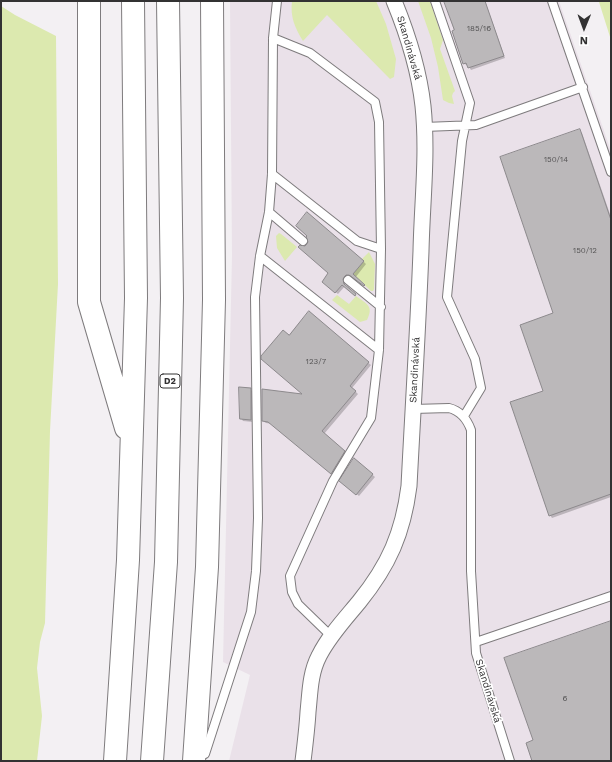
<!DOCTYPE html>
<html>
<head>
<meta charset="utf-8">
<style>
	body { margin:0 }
	#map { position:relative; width:612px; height:762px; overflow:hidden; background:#f3f0f3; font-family:"Work Sans",sans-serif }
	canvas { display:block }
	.frame { position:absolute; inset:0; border:2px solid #333233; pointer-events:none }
	.north { position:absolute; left:564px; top:8px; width:40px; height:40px; -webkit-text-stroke:3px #fff; paint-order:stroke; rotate:181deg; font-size:11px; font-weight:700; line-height:16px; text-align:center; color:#333233 }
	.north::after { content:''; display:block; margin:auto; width:14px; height:18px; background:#333233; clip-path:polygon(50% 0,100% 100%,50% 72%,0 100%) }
</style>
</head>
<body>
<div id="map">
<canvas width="612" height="762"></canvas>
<div class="frame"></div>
<div class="north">N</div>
</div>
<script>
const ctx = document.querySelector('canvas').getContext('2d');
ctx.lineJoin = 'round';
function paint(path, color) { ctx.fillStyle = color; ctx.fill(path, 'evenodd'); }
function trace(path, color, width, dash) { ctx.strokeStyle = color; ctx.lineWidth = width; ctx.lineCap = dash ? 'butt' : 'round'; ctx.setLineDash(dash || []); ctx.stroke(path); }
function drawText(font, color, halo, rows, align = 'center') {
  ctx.font = font + ' "Work Sans",sans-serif'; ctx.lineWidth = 3.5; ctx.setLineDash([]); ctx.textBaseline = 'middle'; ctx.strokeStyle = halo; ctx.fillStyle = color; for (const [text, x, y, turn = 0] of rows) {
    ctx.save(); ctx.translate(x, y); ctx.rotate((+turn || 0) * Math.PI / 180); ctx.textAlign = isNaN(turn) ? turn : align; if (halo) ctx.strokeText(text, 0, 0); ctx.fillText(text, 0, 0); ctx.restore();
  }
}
paint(new Path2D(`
	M230 1H559L611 151V761H229L250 675 223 662 232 256Z`), '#eae1e9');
paint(new Path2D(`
	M292 1H376L386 24 396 59 394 77 390 79 327 15 303 41C295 28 290 17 292 1Z
	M418 1H430L443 40 440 49 455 91 453 93 452 96 454 104 449 103 443 100 438 67 431 38Z
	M604 1H611V40L599 2Z
	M1 6 15 15 56 36 58 284 50 431 45 623 40 642 37 668 42 716 37 761H1Z
	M279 233 281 234 297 247 285 261 277 248 276 236Z
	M369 252 375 264 374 289 373 291H371L353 274 364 261 362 259Z
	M337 295 349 304 356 296C367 304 374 306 367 320L360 322 332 300Z`), '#dce9af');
paint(new Path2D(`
	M445 1H485L505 58 471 70 468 65 464 64 456 31Z
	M579 131 582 133 611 217V497L552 518 550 515 545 392Z
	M363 261 366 264 355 278 349 277 346 279 345 285 357 298 345 286 338 294 325 284Z
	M309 313 371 365 352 388 358 394 324 434 347 454 334 475 272 424 266 423 263 421 305 395 289 336Z
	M250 389 253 392V422L243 421 241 418Z
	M354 459 375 477 359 496 343 483Z`), '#0003');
const building = new Path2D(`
	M444 1H485L504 56 468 68 466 63 463 64 452 31 454 30Z
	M580 129 611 220V494L549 516 510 402 543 391 520 325 553 313 500 157Z
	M307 212 364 261 353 274 365 285 364 286 349 275H346L343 279 344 284 356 294 355 296 342 285 335 293 322 282 328 273 298 247 300 245 305 246 308 242 306 237 307 236 296 226Z
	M309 311 369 362 350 386 356 391 322 431 345 451 331 474 268 422 262 421V389L302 394 261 359V356L283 330 289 335Z
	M239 387 251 388V420L240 419Z
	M354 458 373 474 356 495 339 481Z
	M611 621V761H532L526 743 533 740 504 658Z`);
paint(building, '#bbb8ba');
trace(building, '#8d8a8d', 1);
const lane = new Path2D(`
	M435 1 470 103 462 141 447 297 475 359 481 388 464 416
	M552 1 611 172
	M273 38 310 53 375 102 379 122 381 249
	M424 127 476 125 583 87
	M272 174 357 241 381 249 379 350 371 418 333 481 290 576 292 592 298 604 331 636
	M269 212 303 241
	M260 256 379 350
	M348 280 381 307
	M413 409 449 408C461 411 467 419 471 430V571L476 653 510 761
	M476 642 611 596
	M205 754 251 612 256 571 258 518 255 297 260 256 269 212 272 174 273 38 277 1`);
const street = new Path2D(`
	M303 761C305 745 307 729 308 712 310 693 310 673 319 656 329 636 345 619 359 602 389 565 403 533 409 486 413 408 418 329 421 251 422 203 428 154 423 106 419 70 408 35 394 1`);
const highway = new Path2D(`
	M89 1V302L126 428
	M115 761 128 560 136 298 133 1
	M152 761 166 562 172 298 168 1
	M194 761 207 567 214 300 212 1`);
trace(lane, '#7e7b7d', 10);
trace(street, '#7e7b7d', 17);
trace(highway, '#7e7b7d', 24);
trace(lane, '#fff', 8);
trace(street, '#fff', 15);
trace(highway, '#fff', 22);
drawText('8px', '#555455', null, [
	["185/16",479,29],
	["150/14",556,160],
	["150/12",585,251],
	["123/7",316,362],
	["6",565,699]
]);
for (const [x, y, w] of [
	[170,381,20]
]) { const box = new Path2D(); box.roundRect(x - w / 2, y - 7, w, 14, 3); ctx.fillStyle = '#fff'; ctx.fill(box); trace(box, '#333233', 1); }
drawText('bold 9px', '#333233', null, [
	["D2",170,381]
]);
drawText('10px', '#333233', '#fff', [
	["Skandinávská",409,48,74],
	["Skandinávská",415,370,-87],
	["Skandinávská",488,691,73]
]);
</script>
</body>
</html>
